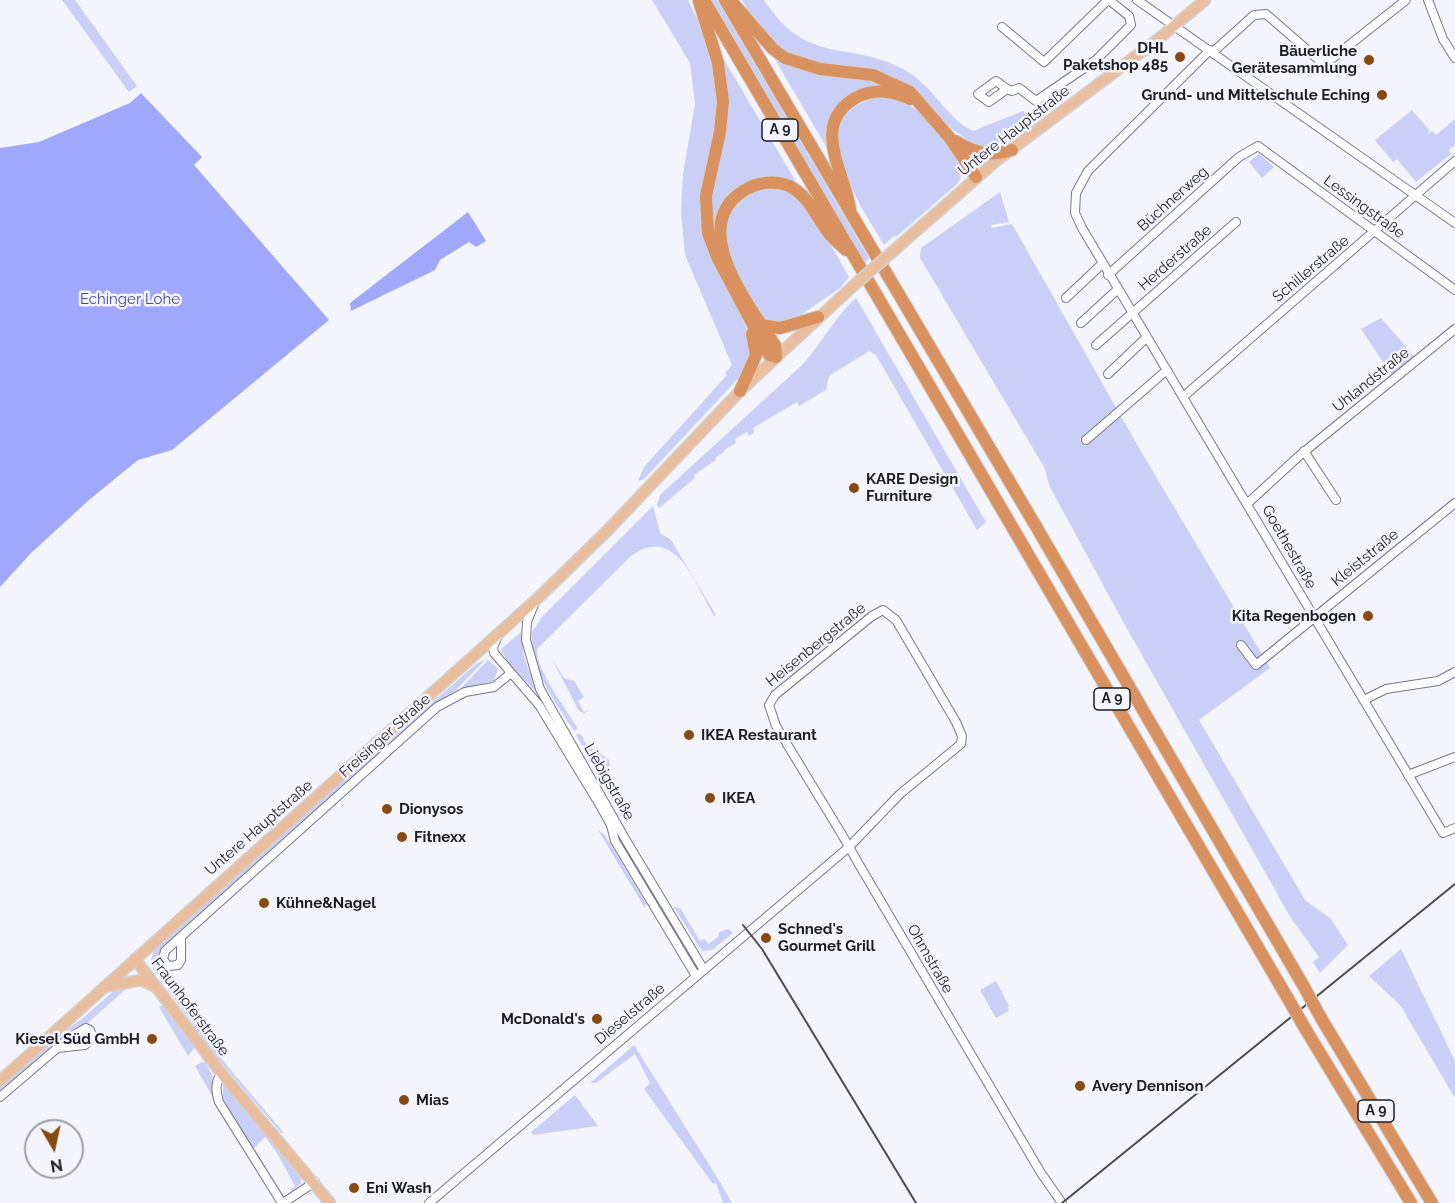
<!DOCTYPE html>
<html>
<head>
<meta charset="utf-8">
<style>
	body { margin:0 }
	#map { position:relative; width:1455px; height:1203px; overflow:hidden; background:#f4f5fc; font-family:Raleway,sans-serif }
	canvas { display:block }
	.north { position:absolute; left:24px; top:1119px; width:60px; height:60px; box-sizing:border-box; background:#f4f5fc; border:2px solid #9e9fa5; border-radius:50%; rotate:171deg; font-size:16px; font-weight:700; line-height:24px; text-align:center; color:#1c1d23 }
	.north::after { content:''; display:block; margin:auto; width:21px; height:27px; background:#894912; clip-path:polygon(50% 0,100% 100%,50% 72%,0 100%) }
</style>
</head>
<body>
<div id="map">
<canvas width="1455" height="1203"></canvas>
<div class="north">N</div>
</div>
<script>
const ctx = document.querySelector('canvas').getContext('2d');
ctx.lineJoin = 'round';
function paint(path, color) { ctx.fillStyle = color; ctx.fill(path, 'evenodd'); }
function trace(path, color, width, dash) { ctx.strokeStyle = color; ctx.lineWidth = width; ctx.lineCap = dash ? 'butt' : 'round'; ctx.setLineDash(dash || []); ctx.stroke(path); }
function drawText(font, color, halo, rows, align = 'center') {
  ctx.font = font + ' Raleway,sans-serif'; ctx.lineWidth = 5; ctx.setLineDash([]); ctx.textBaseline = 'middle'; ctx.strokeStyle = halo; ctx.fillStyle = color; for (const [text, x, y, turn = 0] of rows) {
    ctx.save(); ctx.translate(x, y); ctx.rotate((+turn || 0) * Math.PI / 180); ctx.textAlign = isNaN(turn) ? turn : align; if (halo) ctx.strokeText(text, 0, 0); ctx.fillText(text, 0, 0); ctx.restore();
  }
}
paint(new Path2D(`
	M62 0H75L137 86 129 92Z
	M652 0H688L710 46 718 111 704 184 717 269 747 329 752 352 747 369 735 382 644 479 638 481 644 467 727 375 725 373 732 365 685 255 681 212 683 174 695 104 690 63Z
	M711 0H717L869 258 865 263Z
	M742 0H764C809 69 851 38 908 72 933 87 950 121 973 131L1023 111 1033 121 994 148 976 146 951 128 911 89 785 54 750 14Z
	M770 51 901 90 860 91 827 137V148Z
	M722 56 799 187 740 189 717 240 710 218Z
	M882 96C891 98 902 100 909 105 931 118 955 147 965 170L957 184 896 237 895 235 884 245C858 200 796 114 882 96Z
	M1412 110 1430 131 1425 136 1432 131 1436 135 1455 119V145L1449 150 1451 154 1416 182 1397 159 1393 162 1375 140Z
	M1259 154 1274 167 1262 178 1249 162Z
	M781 187 808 205 849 277 840 288 789 323 767 322C750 302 712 238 729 213 734 204 745 197 752 189Z
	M1000 192 1009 222 992 225 991 228 1012 224 1139 448 1270 668 1199 720 1305 900 1330 918 1348 945 1320 973 1313 962 1319 957 1291 918 1126 627 1050 487 1044 467 920 258 921 248Z
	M856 298 986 522 977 530 876 355 869 351 829 376 826 390 799 406 797 402 753 428 754 432 749 436 747 432 735 439 736 443 724 450V452L715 458 716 460 694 475 695 478 659 508 657 505 660 495 802 365C822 344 834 317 856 298Z
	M1381 318 1416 358 1393 377 1361 329Z
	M653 506 660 533 671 540 716 615 714 616C695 584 676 523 631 556L537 649C535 669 567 710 578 729L574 731C555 701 530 670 532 632L542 617Z
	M521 632 524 657 537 693 508 663 501 649Z
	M551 657 564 678 574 681 584 697 578 701 584 712 591 710 584 713 579 711Z
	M485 660 455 691 435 704 181 932 160 951 158 959 150 963 154 950 174 931 477 663Z
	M488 660 498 669 494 681 460 689Z
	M580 733 586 744 609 760 610 769 607 771 592 761 576 735Z
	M598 830 605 835 646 903 645 908Z
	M673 906 681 909 700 941 705 939 708 944 718 937 719 932 728 929 733 933 712 950 702 951Z
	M1401 949 1455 1061V1098L1400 1005 1369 976Z
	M152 968H155L224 1062 284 1133H281L220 1061Z
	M996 981 1009 1006 1007 1007 1009 1011 996 1018 980 990Z
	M119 986H129L88 1023 70 1031 0 1092V1085L56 1036 82 1019Z
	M162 1005 195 1047 188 1056 159 1007Z
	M634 1045 720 1182 732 1203H723L716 1183 713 1184 644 1089 650 1083 635 1054 596 1083H590Z
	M202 1062 206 1063 212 1075 215 1101 195 1066Z
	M223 1083 300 1173 301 1183 292 1191 291 1189 295 1186 277 1153 265 1137 252 1150 223 1098Z
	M575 1095 598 1126 533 1135 531 1132Z`), '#c9cff6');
paint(new Path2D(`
	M141 93 202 157 194 165 329 320 172 450 138 460 89 500 31 553 0 587V148L39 142 130 103Z
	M468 212 486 241 476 247 469 242 440 260 435 270 351 311 350 303Z`), '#9fa8fb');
const minor = new Path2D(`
	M1137 0 1455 223
	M1428 0 1443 39 1455 58
	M1002 27 1044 62 1108 0
	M1210 50 1088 171 1076 193 1075 213 1082 228 1443 833 1455 828
	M1213 52 1254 15 1266 14 1320 61H1329L1406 0
	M996 81 1007 89 989 102 978 94Z
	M1007 89 1012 91 1019 88 1036 101 1096 60 1131 25 1129 16 1109 0
	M1108 275 1239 157 1258 146 1455 290
	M1066 298 1102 264
	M1081 323 1117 290
	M1096 345 1236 222
	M1108 374 1146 338
	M1183 397 1455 161
	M1086 440 1167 370
	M1304 451 1336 500
	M1248 503 1299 456 1455 329
	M535 602 527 622 526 640 540 689 627 842 704 970
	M498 636 493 647 494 653 539 705 601 807 611 825 615 841 696 976
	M1241 645 1256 665 1455 503
	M1364 700 1386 689 1438 681 1455 672
	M1408 775 1455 757
	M181 937V960L178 965 168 966 163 959 165 951 437 707 465 692 494 687 511 673
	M222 1074C214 1081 216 1092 219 1102L282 1203
	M0 1097 69 1038 86 1028 90 1030 92 1036 85 1045 57 1048
	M283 1203 315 1182
	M429 1203 849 847 900 794 961 744 962 736 956 722 896 620 883 610 872 616 775 695 769 705 776 726 841 833C847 843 852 852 857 861L1041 1173 1062 1203`);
const major = new Path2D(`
	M892 252 996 161 1156 41 1205 0
	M135 959 222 1074 330 1203
	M109 986 141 980 154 986
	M0 1081 538 598 606 532 740 391 852 287`);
const highway = new Path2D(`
	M704 0 1287 997
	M725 0 1034 523 1303 985
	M699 1 718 63 723 101 720 132 706 196 708 233 718 259 769 355 776 357 775 345C750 307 685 225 745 190 758 182 775 180 789 186 808 195 815 215 827 231 832 238 840 244 846 250
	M732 2 773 49 785 58 820 69 873 75 910 92 949 137 976 177
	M955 141C976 153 988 157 1012 150
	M850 210C846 173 808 124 857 97 875 88 892 91 910 99
	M761 325 780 328 818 317
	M740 391 756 355 752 334
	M1321 1018 1432 1203
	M1306 1030 1411 1203`);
trace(minor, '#757888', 10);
trace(major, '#d2d2d3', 13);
trace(highway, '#d2d2d3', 14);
trace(minor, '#fff', 8);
trace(major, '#e8be9f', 10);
trace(highway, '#d9925f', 12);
trace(new Path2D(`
	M743 925 762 949 916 1203
	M1062 1203 1455 884`), '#4b4c52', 2);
const majorBridge = new Path2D(`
	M852 287 892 252`);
const highwayBridge = new Path2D(`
	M1303 985 1321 1018
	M1287 997 1306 1030`);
trace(majorBridge, '#d2d2d3', 13, []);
trace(highwayBridge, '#d2d2d3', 14, []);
trace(majorBridge, '#e8be9f', 10);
trace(highwayBridge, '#d9925f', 12);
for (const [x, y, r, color] of [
	[1180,57,6,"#894912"],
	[1369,60,6,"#894912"],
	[1382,95,6,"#894912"],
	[854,488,6,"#894912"],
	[1368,616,6,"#894912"],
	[689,735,6,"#894912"],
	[710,798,6,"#894912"],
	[387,809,6,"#894912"],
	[402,837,6,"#894912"],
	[264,903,6,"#894912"],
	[766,938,6,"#894912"],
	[597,1019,6,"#894912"],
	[152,1039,6,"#894912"],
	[1080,1086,6,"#894912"],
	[404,1100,6,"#894912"],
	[354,1188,6,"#894912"]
]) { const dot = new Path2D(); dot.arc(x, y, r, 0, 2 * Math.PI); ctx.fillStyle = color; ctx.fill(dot); trace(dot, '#f4f5fc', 2); }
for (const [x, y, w] of [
	[780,130,36],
	[1112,699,36],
	[1376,1111,36]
]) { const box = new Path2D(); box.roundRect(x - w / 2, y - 11, w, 22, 4.5); ctx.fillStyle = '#f4f5fc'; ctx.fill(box); trace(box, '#1c1d23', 1.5); }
drawText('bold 14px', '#1c1d23', null, [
	["A 9",780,130],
	["A 9",1112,699],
	["A 9",1376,1111]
]);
drawText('bold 15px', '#1c1d23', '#f4f5fc', [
	["DHL",1168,48,"right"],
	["Paketshop 485",1168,65,"right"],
	["Bäuerliche",1357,51,"right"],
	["Gerätesammlung",1357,68,"right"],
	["Grund- und Mittelschule Eching",1370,95,"right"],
	["KARE Design",866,479],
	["Furniture",866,496],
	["Kita Regenbogen",1356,616,"right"],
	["IKEA Restaurant",701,735],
	["IKEA",722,798],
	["Dionysos",399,809],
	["Fitnexx",414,837],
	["Kühne&Nagel",276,903],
	["Schned's",778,929],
	["Gourmet Grill",778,946],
	["McDonald's",585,1019,"right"],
	["Kiesel Süd GmbH",140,1039,"right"],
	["Avery Dennison",1092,1086],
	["Mias",416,1100],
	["Eni Wash",366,1188]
], 'left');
drawText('15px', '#1c1d23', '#f4f5fc', [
	["Untere Hauptstraße",1014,131,-38],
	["Büchnerweg",1173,199,-42],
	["Lessingstraße",1364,207,36],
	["Herderstraße",1175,258,-41],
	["Schillerstraße",1311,269,-40],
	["Uhlandstraße",1371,380,-39],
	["Goethestraße",1289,547,60],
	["Kleiststraße",1365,558,-39],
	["Heisenbergstraße",816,645,-39],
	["Freisinger Straße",385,736,-42],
	["Liebigstraße",609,782,60],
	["Untere Hauptstraße",259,828,-41],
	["Ohmstraße",930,959,60],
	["Fraunhoferstraße",190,1007,53],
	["Dieselstraße",630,1014,-40]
]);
drawText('15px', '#4849a8', '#f4f5fc', [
	["Echinger Lohe",130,299]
]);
</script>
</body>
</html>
